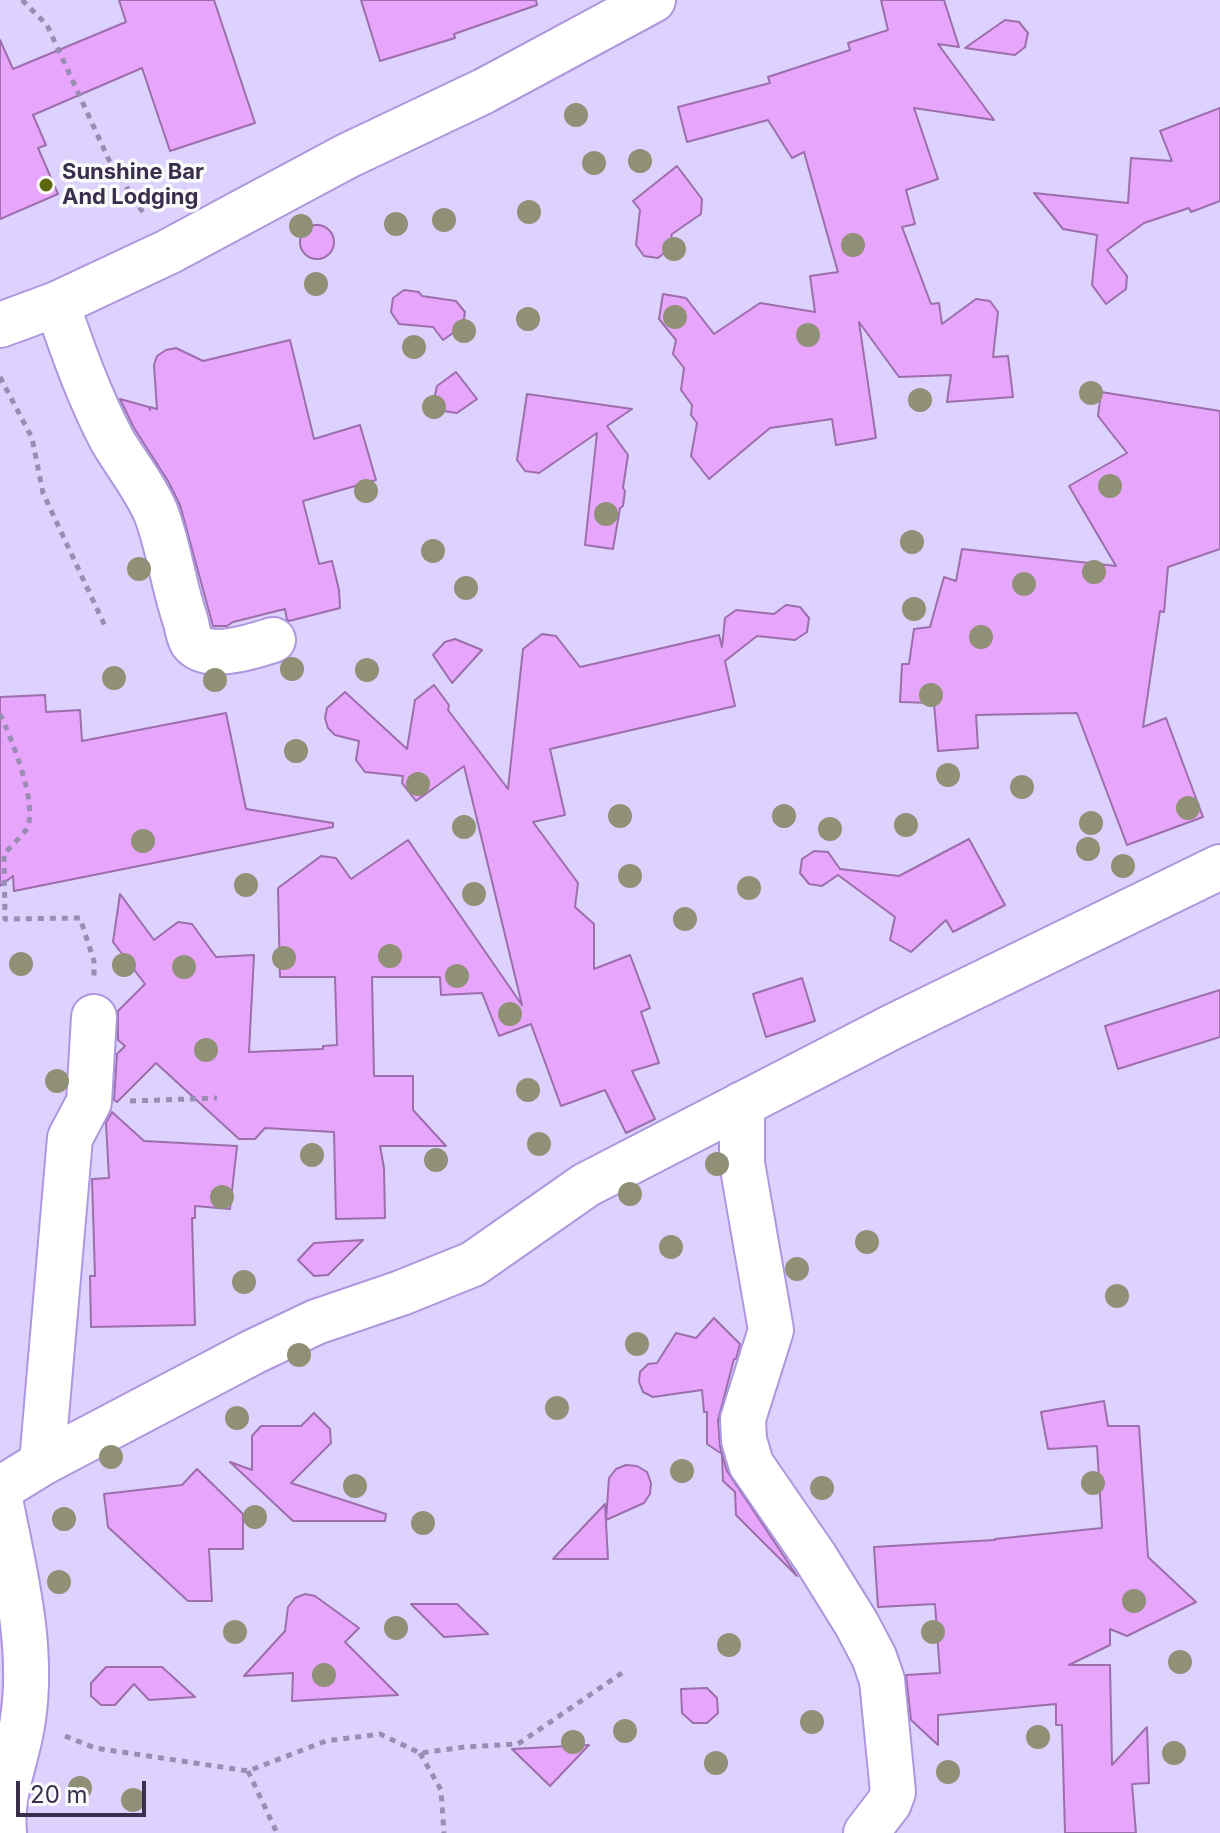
<!DOCTYPE html>
<html>
<head>
<meta charset="utf-8">
<style>
	body { margin:0 }
	#map { position:relative; width:1220px; height:1833px; overflow:hidden; background:#ddd1fe; font-family:Inter,sans-serif }
	canvas { display:block }
	.scale { position:absolute; left:16px; top:1781px; width:130px; height:36px; box-sizing:border-box; border:4px solid #392f4d; border-top:0; padding-left:10px; font-size:24px; line-height:28px; white-space:nowrap; color:#392f4d; -webkit-text-stroke:6px #fafafa; paint-order:stroke }
</style>
</head>
<body>
<div id="map">
<canvas width="1220" height="1833"></canvas>
<div class="scale">20 m</div>
</div>
<script>
const ctx = document.querySelector('canvas').getContext('2d');
ctx.lineJoin = 'round';
function paint(path, color) { ctx.fillStyle = color; ctx.fill(path, 'evenodd'); }
function trace(path, color, width, dash) { ctx.strokeStyle = color; ctx.lineWidth = width; ctx.lineCap = dash ? 'butt' : 'round'; ctx.setLineDash(dash || []); ctx.stroke(path); }
function drawText(font, color, halo, rows, align = 'center') {
  ctx.font = font + ' Inter,sans-serif'; ctx.lineWidth = 7; ctx.setLineDash([]); ctx.textBaseline = 'middle'; ctx.strokeStyle = halo; ctx.fillStyle = color; for (const [text, x, y, turn = 0] of rows) {
    ctx.save(); ctx.translate(x, y); ctx.rotate((+turn || 0) * Math.PI / 180); ctx.textAlign = isNaN(turn) ? turn : align; if (halo) ctx.strokeText(text, 0, 0); ctx.fillText(text, 0, 0); ctx.restore();
  }
}
const building = new Path2D(`
	M119 0H214L255 123 170 151 142 68 33 115 46 145 38 148 58 194 0 219V40L13 69 126 22Z
	M361 0H536L537 5 454 34 455 38 380 61Z
	M881 0H944L959 47 938 44 994 120 914 108 938 179 906 190 915 224 902 227 931 304 939 303 942 324 976 299 990 301 998 312 993 357 1008 356 1013 397 947 402 951 375 899 377 859 322 876 438 836 445 832 419 770 428 709 479 691 456 697 423 691 415 692 405 681 390 684 368 673 354 676 340 659 319 663 294 686 298 714 334 760 303 815 312 810 276 838 272 804 152 792 158 768 120 687 142 678 107 770 83 768 77 850 50 848 43 888 30Z
	M1005 20 1019 22 1028 33 1025 47 1015 55 965 48Z
	M1220 108V201L1191 212 1189 208 1144 223 1107 250 1127 276 1126 289 1106 304 1092 285 1097 235 1063 229 1034 193 1128 203 1131 158 1172 161 1160 131Z
	M677 166 702 199 701 214 672 234 669 249 658 258 644 256 636 245 640 210 633 201Z
	M300 242a17 17 0 1 1 34 0a17 17 0 1 1-34 0Z
	M404 290 419 292 422 296 456 301 465 312 463 326 443 340 433 327 399 324 391 312 393 298Z
	M290 340 314 439 360 425 376 480 303 501 319 564 332 561 339 590 340 608 289 621 287 620 285 609 233 622 227 626H213L180 505 168 481 134 428 120 399 149 407 150 410V407L157 409 154 365 157 356 166 350 176 348 203 361Z
	M456 372 477 399 457 413 443 411 434 400 437 386Z
	M1101 392 1220 411V549L1168 567 1164 612 1160 611 1143 727 1166 718 1203 817 1127 845 1077 713 976 715 978 748 938 751 934 703 900 702 902 664H909L914 629 930 627 944 577 956 581 962 549 1116 566 1069 486 1127 453 1098 416Z
	M527 394 632 409 607 426 628 455 623 488 625 491 623 506 620 508 613 549 585 545 597 433 539 473 525 471 517 460Z
	M786 605 800 607 809 618 807 632 795 640 757 636 725 661 735 706 550 749 565 815 533 822 578 883 575 907 594 924V969L630 955 650 1008 641 1012 659 1063 632 1071 655 1119 626 1133 605 1090 561 1106 531 1024 499 1036 482 993 441 995 440 977H372L374 1076H413V1110L446 1146H380L384 1168 385 1218 336 1219 334 1132 265 1128 255 1139H239L156 1063 117 1102 114 1100 117 1054 125 1046 118 1040V1011L145 984 113 942 120 894 154 940 178 922 192 924 216 957 254 955 249 1052 323 1049V1046L337 1045 335 977H280L278 888 321 856 336 858 351 879 408 840 522 1005 464 766 416 801 402 783 403 776 365 772 356 760 359 741 335 735 328 728 325 718 327 708 345 692 407 749 415 700 434 685 449 705 448 710 508 789 523 649 542 634 556 636 580 667 719 635 722 647 725 618 736 610 774 614Z
	M455 639 482 650 452 683 433 655 445 642Z
	M45 695 46 712 80 710 82 741 226 713 246 809 333 823V827L14 891 13 876 0 886V697Z
	M969 839 1005 905 953 932 946 920 911 952 890 940 895 917 838 875 822 886 809 884 800 873 802 859 814 851 828 852 840 869 899 876Z
	M802 978 815 1021 766 1037 753 994Z
	M1220 990V1037L1118 1069 1105 1026Z
	M112 1112 144 1141 237 1146 230 1209 195 1206V1218H192L195 1325 91 1327 90 1276H95L92 1179 109 1178 106 1123Z
	M363 1240 328 1275 314 1276 298 1260 314 1243Z
	M714 1318 740 1344 736 1359H734L718 1420 720 1447 727 1471 797 1576 736 1515 735 1492 723 1481 722 1454 707 1444V1412H704L702 1390 653 1397 643 1392 639 1382 640 1372 648 1364 657 1363 676 1333 696 1338Z
	M1104 1401 1108 1426H1139L1148 1557 1196 1602 1127 1636 1110 1629V1645L1069 1665H1110L1112 1765 1147 1727 1149 1783 1132 1784 1136 1833H1065L1062 1725H1056V1704L938 1715V1745L911 1720 906 1675 940 1673 935 1604 878 1607 874 1547 995 1540V1539L1102 1528 1097 1446 1048 1449 1041 1412Z
	M314 1413 330 1429 331 1443 291 1483 386 1514 385 1521H293L230 1462 252 1470V1436L261 1426H301Z
	M626 1465 637 1466 647 1472 651 1483 650 1494 644 1503 606 1520 609 1478 616 1469Z
	M197 1469 243 1514V1549H209L212 1601H188L108 1527 104 1494 182 1485Z
	M605 1504 608 1559H553Z
	M305 1594 315 1596 359 1628 345 1642 398 1695 292 1701 293 1673 244 1676 285 1631 288 1607 295 1598Z
	M411 1604H457L488 1634 444 1637Z
	M106 1667H162L195 1697 149 1700 134 1684 115 1705H101L91 1696V1683Z
	M707 1688 717 1698 718 1713 707 1723H693L682 1713 681 1689Z
	M589 1745 550 1786 512 1749Z`);
paint(building, '#e7a6fc');
trace(building, '#9c6eab', 2);
const minor = new Path2D(`
	M57 304C73 351 89 396 112 440 126 464 145 487 156 513 169 547 173 584 185 619 187 625 188 636 192 642 207 662 254 646 273 640
	M0 325 57 304 168 252 347 156 484 91 653 0
	M742 1104V1163L771 1330 743 1419 744 1440 751 1464 815 1557 856 1623 874 1657 882 1680 893 1792 889 1803 866 1833
	M42 1463 70 1138 89 1102 94 1017
	M0 1489 42 1463 253 1352 316 1322 401 1293 473 1264 586 1185 894 1026 1220 867
	M0 1499C14 1571 34 1645 23 1719 18 1759 0 1791 4 1833`);
trace(minor, '#ad97de', 48);
trace(new Path2D(`
	M22 0 47 25 109 160 146 217
	M0 377 32 438 43 493 105 626
	M0 714C11 737 40 808 26 830 20 838 11 846 4 854L5 919 80 918 94 961V976
	M130 1101 217 1098
	M65 1736 95 1748 248 1771 326 1741 380 1734 420 1753 465 1747 518 1744 622 1673
	M420 1753 441 1790 444 1833
	M248 1771 277 1833`), '#998db4', 5, [6, 6]);
trace(minor, '#fff', 44);
ctx.fillStyle = '#8f9076';
for (const [x, y] of [
	[576,115],
	[640,161],
	[594,163],
	[529,212],
	[444,220],
	[396,224],
	[301,226],
	[853,245],
	[674,249],
	[316,284],
	[675,317],
	[528,319],
	[464,331],
	[808,335],
	[414,347],
	[1091,393],
	[920,400],
	[434,407],
	[1110,486],
	[366,491],
	[606,514],
	[912,542],
	[433,551],
	[139,569],
	[1094,572],
	[1024,584],
	[466,588],
	[914,609],
	[981,637],
	[292,669],
	[367,670],
	[114,678],
	[215,680],
	[931,695],
	[296,751],
	[948,775],
	[418,784],
	[1022,787],
	[1188,808],
	[620,816],
	[784,816],
	[1091,823],
	[906,825],
	[464,827],
	[830,829],
	[143,841],
	[1088,849],
	[1123,866],
	[630,876],
	[246,885],
	[749,888],
	[474,894],
	[685,919],
	[390,956],
	[284,958],
	[21,964],
	[124,965],
	[184,967],
	[457,976],
	[510,1014],
	[206,1050],
	[57,1081],
	[528,1090],
	[539,1144],
	[312,1155],
	[436,1160],
	[717,1164],
	[630,1194],
	[222,1197],
	[867,1242],
	[671,1247],
	[797,1269],
	[244,1282],
	[1117,1296],
	[637,1344],
	[299,1355],
	[557,1408],
	[237,1418],
	[111,1457],
	[682,1471],
	[1093,1483],
	[355,1486],
	[822,1488],
	[255,1517],
	[64,1519],
	[423,1523],
	[59,1582],
	[1134,1601],
	[396,1628],
	[235,1632],
	[933,1632],
	[729,1645],
	[1180,1662],
	[324,1675],
	[812,1722],
	[625,1731],
	[1038,1737],
	[573,1742],
	[1174,1753],
	[716,1763],
	[948,1772],
	[80,1788],
	[133,1800]
]) { ctx.beginPath(); ctx.arc(x, y, 12, 0, 2 * Math.PI); ctx.fill(); }
for (const [x, y, r, color] of [
	[46,185,8,"#5c680e"]
]) { const dot = new Path2D(); dot.arc(x, y, r, 0, 2 * Math.PI); ctx.fillStyle = color; ctx.fill(dot); trace(dot, '#fafafa', 3); }
drawText('bold 22px', '#392f4d', '#fafafa', [
	["Sunshine Bar",62,172],
	["And Lodging",62,197]
], 'left');
</script>
</body>
</html>
